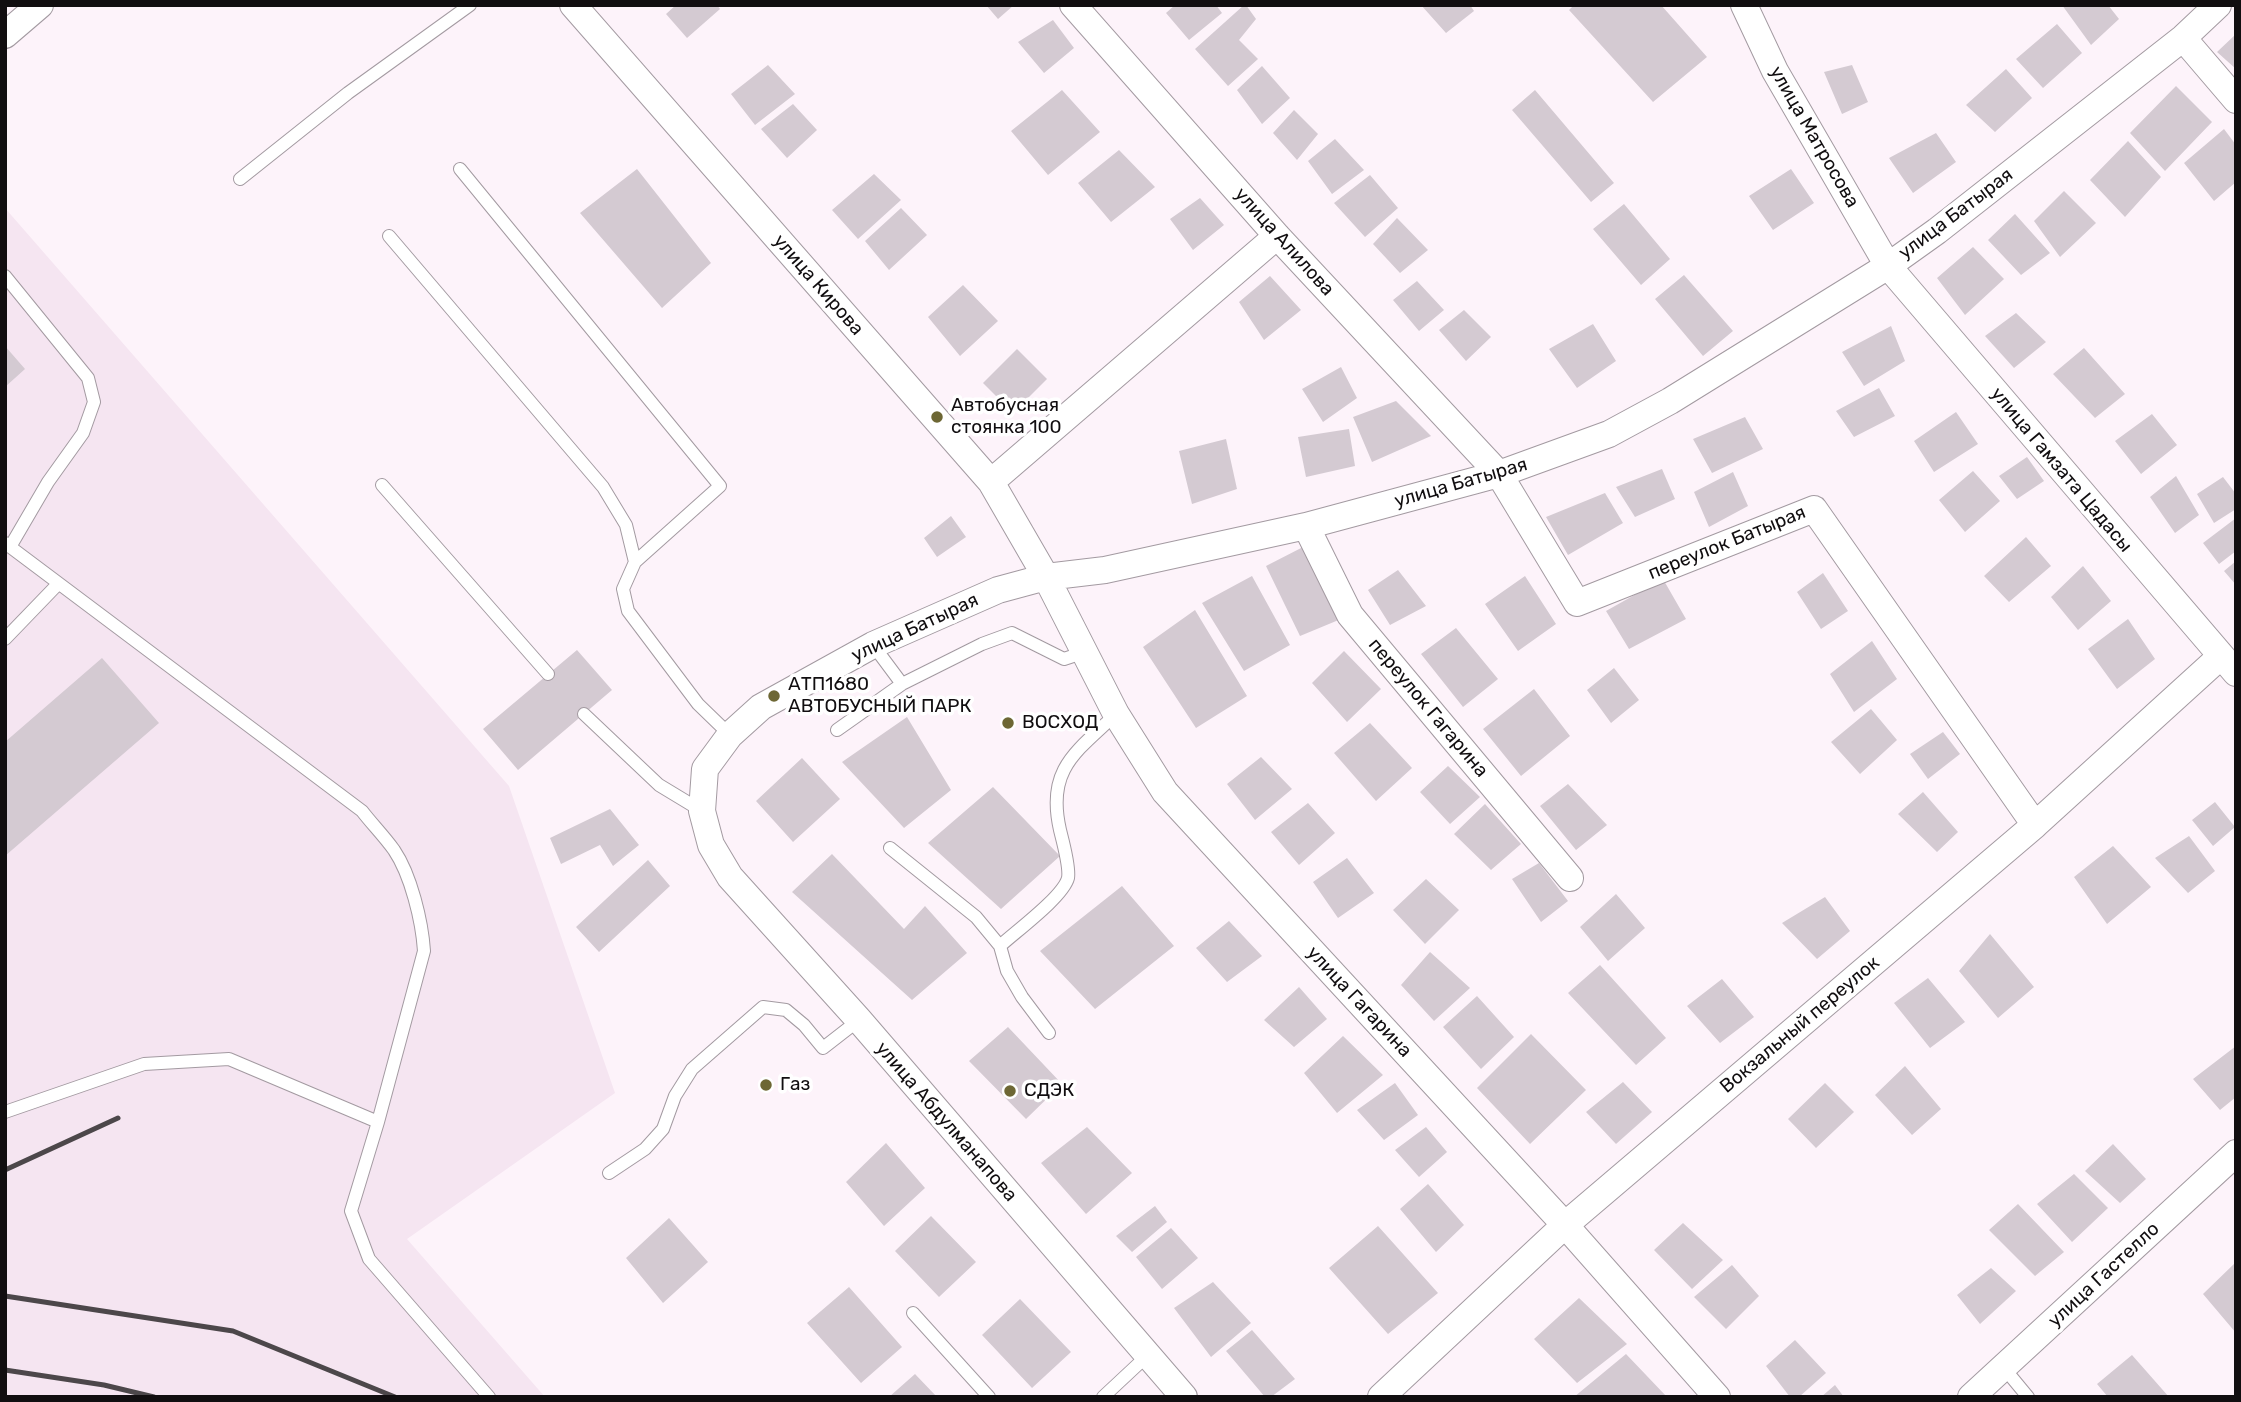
<!DOCTYPE html>
<html>
<head>
<meta charset="utf-8">
<style>
	body { margin:0 }
	#map { position:relative; width:2241px; height:1402px; overflow:hidden; background:#fdf3fa; font-family:Rubik,sans-serif }
	canvas { display:block }
	.frame { position:absolute; inset:0; border:7px solid #110e10; pointer-events:none }
</style>
</head>
<body>
<div id="map">
<canvas width="2241" height="1402"></canvas>
<div class="frame"></div>
</div>
<script>
const ctx = document.querySelector('canvas').getContext('2d');
ctx.lineJoin = 'round';
function paint(path, color) { ctx.fillStyle = color; ctx.fill(path, 'evenodd'); }
function trace(path, color, width, dash) { ctx.strokeStyle = color; ctx.lineWidth = width; ctx.lineCap = dash ? 'butt' : 'round'; ctx.setLineDash(dash || []); ctx.stroke(path); }
function drawText(font, color, halo, rows, align = 'center') {
  ctx.font = font + ' Rubik,sans-serif'; ctx.lineWidth = 7; ctx.setLineDash([]); ctx.textBaseline = 'middle'; ctx.strokeStyle = halo; ctx.fillStyle = color; for (const [text, x, y, turn = 0] of rows) {
    ctx.save(); ctx.translate(x, y); ctx.rotate((+turn || 0) * Math.PI / 180); ctx.textAlign = isNaN(turn) ? turn : align; if (halo) ctx.strokeText(text, 0, 0); ctx.fillText(text, 0, 0); ctx.restore();
  }
}
paint(new Path2D(`
	M5 208 509 786 615 1093 407 1239 545 1397H5Z`), '#f5e5f1');
paint(new Path2D(`
	M676 5H717L720 9 687 38 666 14Z
	M986 5H1014L998 19Z
	M1175 5H1216L1222 13 1189 40 1166 13Z
	M1244 5H1246L1256 19 1239 40 1258 59 1228 86 1195 49Z
	M1421 5H1470L1474 11 1446 33Z
	M1574 5H1661L1707 57 1653 102 1569 10Z
	M2062 5H2108L2119 19 2091 45Z
	M1053 20 1074 48 1044 73 1018 42Z
	M2057 24 2082 53 2043 88 2016 59Z
	M2236 34V69L2217 52Z
	M768 65 795 94 755 125 731 94Z
	M1852 65 1868 102 1842 114 1824 72Z
	M1262 66 1290 98 1262 124 1237 90Z
	M2006 69 2032 98 1995 132 1966 105Z
	M2176 86 2212 122 2165 171 2130 133Z
	M1062 90 1100 132 1048 175 1011 131Z
	M1535 90 1614 183 1591 202 1512 110Z
	M793 104 817 130 787 158 761 129Z
	M1294 110 1318 134 1297 160 1273 133Z
	M2224 129 2236 145V182L2214 201 2184 163Z
	M1936 133 1956 162 1913 193 1889 158Z
	M1335 139 1364 170 1332 194 1308 161Z
	M2128 141 2161 177 2125 217 2090 180Z
	M1119 150 1155 187 1111 222 1078 183Z
	M637 169 711 263 662 308 580 213Z
	M1791 169 1814 203 1773 230 1749 196Z
	M874 174 901 200 858 239 832 210Z
	M1370 175 1398 208 1365 237 1334 203Z
	M2064 191 2096 223 2060 257 2034 221Z
	M1200 198 1224 225 1193 250 1170 219Z
	M1624 204 1670 259 1641 285 1593 229Z
	M901 208 927 235 889 270 865 241Z
	M2015 214 2050 253 2021 275 1988 240Z
	M1397 218 1428 250 1400 273 1373 244Z
	M1973 247 2004 279 1965 315 1937 278Z
	M1684 275 1733 331 1703 356 1655 299Z
	M1270 276 1301 310 1264 340 1239 302Z
	M1417 281 1444 310 1419 331 1393 300Z
	M963 285 998 321 960 356 928 317Z
	M1464 310 1491 337 1466 361 1439 330Z
	M2016 313 2046 342 2014 368 1985 336Z
	M1593 324 1616 361 1577 388 1549 349Z
	M1891 326 1905 361 1864 386 1842 352Z
	M5 346 25 369 5 387Z
	M2084 348 2125 394 2095 418 2053 374Z
	M1017 349 1047 379 1013 413 983 383Z
	M1341 367 1357 398 1323 422 1302 389Z
	M1879 388 1895 416 1854 437 1836 411Z
	M1396 401 1431 436 1372 462 1353 417Z
	M1956 412 1978 444 1934 472 1914 441Z
	M2152 414 2177 445 2141 474 2115 441Z
	M1745 417 1763 449 1712 473 1693 439Z
	M1349 429 1355 466 1306 477 1298 437Z
	M1226 439 1237 489 1192 504 1179 451Z
	M2027 457 2044 481 2017 499 1999 476Z
	M1662 469 1675 499 1635 517 1616 487Z
	M1973 471 2000 501 1965 532 1939 500Z
	M1733 472 1748 506 1709 527 1694 492Z
	M2176 476 2199 515 2175 533 2150 497Z
	M2223 477 2236 494V509L2214 523 2197 494Z
	M1605 493 1623 523 1568 555 1546 517Z
	M951 516 966 537 937 557 924 538Z
	M2236 518V551L2219 564 2203 543Z
	M2026 537 2051 566 2009 602 1984 576Z
	M1305 546 1341 619 1300 636 1266 566Z
	M2236 561V585L2224 571Z
	M2083 566 2111 601 2078 630 2051 597Z
	M1398 570 1426 606 1390 625 1368 590Z
	M1823 573 1848 611 1821 629 1797 592Z
	M1252 576 1290 645 1244 671 1202 603Z
	M1525 576 1556 624 1518 651 1485 604Z
	M1663 579 1686 619 1629 649 1606 611Z
	M1195 610 1247 696 1196 728 1143 647Z
	M2128 619 2155 659 2117 689 2088 649Z
	M1456 628 1498 679 1463 707 1421 654Z
	M1872 641 1897 679 1854 712 1830 674Z
	M577 650 612 690 518 770 483 729Z
	M1344 651 1381 689 1347 722 1312 683Z
	M102 658 159 723 5 856V742Z
	M1614 668 1639 700 1611 723 1587 690Z
	M1534 689 1570 736 1521 776 1483 729Z
	M1871 709 1897 740 1860 774 1831 742Z
	M907 717 951 790 904 828 842 762Z
	M1370 723 1412 768 1376 801 1334 753Z
	M1943 732 1960 754 1928 779 1910 754Z
	M1261 757 1292 789 1255 820 1227 784Z
	M802 758 840 799 793 842 756 801Z
	M1448 766 1480 797 1450 824 1420 792Z
	M1568 784 1607 825 1576 850 1540 806Z
	M993 787 1060 856 1001 909 928 843Z
	M1923 792 1958 832 1937 852 1898 814Z
	M2215 802 2235 827 2213 846 2192 820Z
	M1308 803 1335 833 1299 865 1271 832Z
	M1485 804 1521 844 1491 870 1454 834Z
	M610 809 639 845 613 866 600 845 561 864 550 838Z
	M2189 836 2215 871 2188 893 2155 858Z
	M2113 846 2151 887 2107 924 2074 877Z
	M832 854 904 929 925 906 967 953 912 1000 792 892Z
	M1347 858 1374 893 1338 918 1313 882Z
	M648 860 670 886 599 952 576 927Z
	M1539 863 1568 901 1541 922 1512 879Z
	M1426 879 1459 910 1425 944 1393 910Z
	M1122 886 1174 946 1095 1009 1040 951Z
	M1616 894 1645 928 1608 961 1580 927Z
	M1825 897 1850 931 1817 959 1782 923Z
	M1229 921 1262 956 1227 982 1196 948Z
	M1990 934 2034 987 1998 1018 1959 971Z
	M1430 952 1470 988 1434 1021 1401 985Z
	M1600 965 1666 1038 1636 1065 1568 993Z
	M1928 978 1965 1022 1930 1048 1894 1003Z
	M1722 979 1754 1017 1720 1043 1687 1006Z
	M1299 987 1327 1019 1294 1047 1264 1020Z
	M1477 996 1514 1037 1481 1069 1443 1027Z
	M1008 1027 1062 1084 1026 1119 969 1061Z
	M1531 1034 1586 1090 1530 1144 1477 1088Z
	M1343 1036 1383 1075 1337 1113 1304 1073Z
	M2236 1046V1097L2220 1110 2193 1079Z
	M1905 1066 1941 1109 1912 1135 1875 1095Z
	M1623 1082 1652 1112 1616 1144 1586 1112Z
	M1395 1083 1418 1115 1384 1140 1357 1110Z
	M1825 1083 1854 1112 1816 1148 1788 1119Z
	M1087 1127 1132 1173 1086 1214 1041 1163Z
	M1426 1127 1447 1152 1419 1177 1395 1150Z
	M886 1143 925 1188 884 1226 846 1182Z
	M2113 1144 2146 1179 2120 1203 2085 1171Z
	M2074 1174 2108 1208 2072 1242 2037 1204Z
	M1428 1184 1464 1225 1436 1252 1400 1209Z
	M2018 1204 2064 1252 2035 1276 1989 1230Z
	M1155 1206 1167 1222 1132 1252 1116 1236Z
	M931 1216 976 1262 939 1297 895 1251Z
	M669 1218 708 1262 663 1303 626 1258Z
	M1683 1223 1723 1260 1692 1289 1654 1250Z
	M1378 1226 1438 1293 1388 1334 1329 1268Z
	M1171 1228 1198 1258 1162 1289 1136 1257Z
	M2236 1262V1333L2203 1294Z
	M1732 1265 1759 1296 1726 1329 1694 1297Z
	M1991 1268 2016 1291 1980 1324 1957 1295Z
	M1213 1282 1251 1323 1211 1357 1174 1308Z
	M849 1287 902 1347 861 1383 807 1323Z
	M1579 1298 1627 1344 1577 1383 1534 1339Z
	M1020 1299 1071 1352 1032 1388 982 1335Z
	M1252 1330 1295 1379 1271 1397H1265L1226 1351Z
	M1795 1340 1826 1373 1799 1397H1790L1766 1366Z
	M1626 1354 1667 1397H1574Z
	M2132 1355 2169 1397H2108L2097 1384Z
	M915 1374 937 1397H889Z
	M1835 1385 1844 1397H1821Z`), '#d4cad2');
const lane = new Path2D(`
	M460 169 720 486 635 562 623 589 628 611 698 704 730 735
	M240 179 348 93 470 5
	M389 236 603 487 626 525 635 562
	M5 276 88 378 94 402 83 433 48 482 10 547
	M382 485 548 674
	M5 543 362 811C372 824 384 836 394 850 411 875 422 921 424 951L378 1122
	M5 639 58 584
	M873 645 902 684
	M584 714 659 785 702 811
	M837 730 902 684 982 644 1012 633 1064 659 1085 652
	M890 848 976 917 1000 946 1007 971 1022 997 1049 1033
	M1000 946C1015 932 1063 897 1068 878 1070 867 1063 842 1060 830 1046 769 1076 752 1116 714
	M5 1112 144 1064 229 1059 378 1122 351 1211 369 1259 489 1397
	M609 1173 645 1149 663 1129 675 1096 692 1069 763 1007 786 1010 804 1025 823 1048 859 1020
	M913 1313 989 1397
	M2004 1368 2028 1397
	M1103 1397 1148 1355`);
const street = new Path2D(`
	M573 5 991 482 1046 577 1116 714 1165 792 1565 1225 1717 1397
	M1073 5 1277 236 1499 474 1577 603 1814 509 2035 825
	M1744 5 1775 71 1888 266 2236 673
	M5 35 40 5
	M2183 38 2236 100
	M991 482 1277 236
	M1306 526 1350 615 1570 878
	M1184 1397 859 1020 730 877 711 845 702 811 705 769 730 735 761 707 873 645 998 590 1046 577 1105 570 1306 526 1499 474 1609 434 1670 401 1888 266 1937 231 2183 38 2218 5
	M1381 1397 1565 1225 2035 825 2221 656
	M1971 1397 2236 1153`);
trace(lane, '#a39aa1', 14);
trace(street, '#a39aa1', 28);
trace(lane, '#fff', 12);
trace(street, '#fff', 26);
trace(new Path2D(`
	M5 1170 118 1118
	M5 1296 233 1331 395 1397
	M5 1370 104 1385 154 1397`), '#4c474a', 5);
for (const [x, y, r, color] of [
	[937,417,7,"#6d6734"],
	[774,696,7,"#6d6734"],
	[1008,723,7,"#6d6734"],
	[766,1085,7,"#6d6734"],
	[1010,1091,7,"#6d6734"]
]) { const dot = new Path2D(); dot.arc(x, y, r, 0, 2 * Math.PI); ctx.fillStyle = color; ctx.fill(dot); trace(dot, '#fff', 2.5); }
drawText('19px', '#110e10', '#fff', [
	["улица Матросова",1814,137,60],
	["улица Батырая",1956,214,-37],
	["улица Алилова",1284,242,48],
	["улица Кирова",818,285,49],
	["улица Гамзата Цадасы",2061,470,50],
	["улица Батырая",1461,483,-16],
	["переулок Батырая",1727,543,-22],
	["улица Батырая",915,628,-25],
	["переулок Гагарина",1428,708,50],
	["улица Гагарина",1359,1002,47],
	["Вокзальный переулок",1800,1025,-40],
	["улица Абдулманапова",946,1122,49],
	["улица Гастелло",2104,1275,-43]
]);
drawText('19px', '#110e10', '#fff', [
	["Автобусная",951,406],
	["стоянка 100",951,428],
	["АТП1680",788,685],
	["АВТОБУСНЫЙ ПАРК",788,707],
	["ВОСХОД",1022,723],
	["Газ",780,1085],
	["СДЭК",1024,1091]
], 'left');
</script>
</body>
</html>
